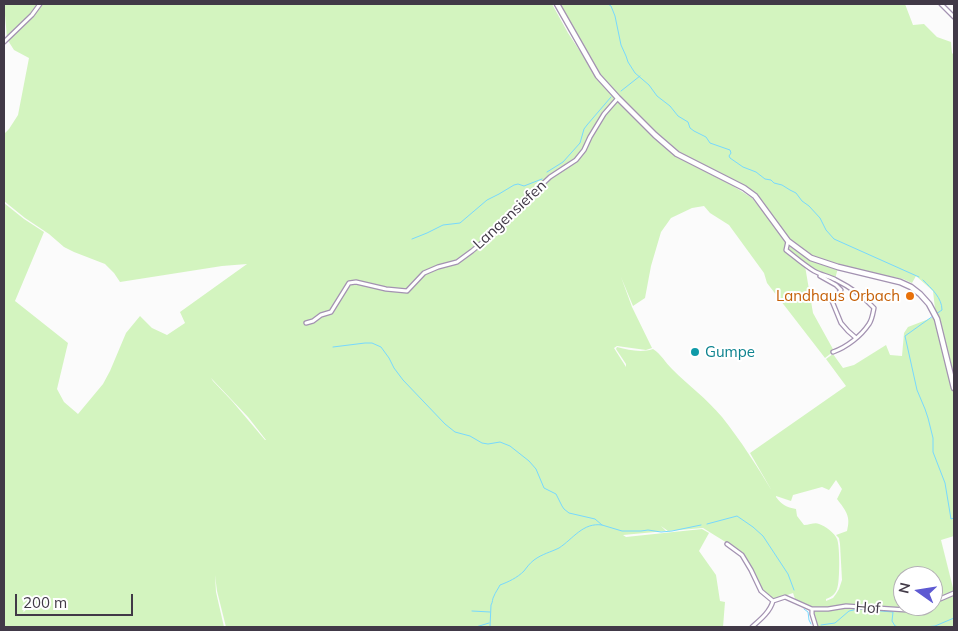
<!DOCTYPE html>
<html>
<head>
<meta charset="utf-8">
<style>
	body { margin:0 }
	#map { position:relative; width:958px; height:631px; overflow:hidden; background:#fbfbfb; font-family:Mulish,sans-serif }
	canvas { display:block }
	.frame { position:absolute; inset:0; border:5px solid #413947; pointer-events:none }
	.north { position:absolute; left:893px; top:566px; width:50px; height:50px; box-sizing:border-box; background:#fff; border:1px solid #b3b0b5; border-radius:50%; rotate:283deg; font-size:14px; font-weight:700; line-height:20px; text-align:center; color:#413947 }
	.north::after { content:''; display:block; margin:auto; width:18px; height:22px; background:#5e5ad2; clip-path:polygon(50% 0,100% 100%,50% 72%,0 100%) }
	.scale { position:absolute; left:15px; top:594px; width:118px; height:22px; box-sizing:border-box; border:2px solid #413947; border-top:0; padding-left:6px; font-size:15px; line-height:18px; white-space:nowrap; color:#413947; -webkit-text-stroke:4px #fff; paint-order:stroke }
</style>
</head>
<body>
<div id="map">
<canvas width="958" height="631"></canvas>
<div class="frame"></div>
<div class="north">N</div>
<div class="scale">200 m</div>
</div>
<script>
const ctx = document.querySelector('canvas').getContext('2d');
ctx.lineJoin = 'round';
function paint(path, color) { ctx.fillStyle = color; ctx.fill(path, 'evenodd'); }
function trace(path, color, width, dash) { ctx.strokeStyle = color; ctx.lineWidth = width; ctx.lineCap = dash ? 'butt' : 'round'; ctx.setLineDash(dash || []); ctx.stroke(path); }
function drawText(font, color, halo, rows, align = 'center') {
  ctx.font = font + ' Mulish,sans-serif'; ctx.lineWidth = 4; ctx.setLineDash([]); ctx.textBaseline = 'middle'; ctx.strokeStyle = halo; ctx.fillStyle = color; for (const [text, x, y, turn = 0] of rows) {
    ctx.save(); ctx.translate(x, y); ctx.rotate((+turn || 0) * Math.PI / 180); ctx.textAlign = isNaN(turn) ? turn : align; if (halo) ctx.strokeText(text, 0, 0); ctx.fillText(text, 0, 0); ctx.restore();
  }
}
paint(new Path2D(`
	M4 4H39L32 14 7 38Z
	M42 4H552L568 33 597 77 617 99 603 113 577 161 605 114 618 100 638 122 676 156 733 186 752 198 787 241 785 249 805 266 813 313 834 351 825 358 767 283 764 273 729 225 710 213 704 206 692 208 671 218 661 232 651 266 645 298 633 306 621 277 632 307 652 348 646 350 617 346 614 348 626 367V364L616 349 617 347C629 350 641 353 653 349 661 354 665 362 672 369 688 385 707 399 722 417 741 441 757 466 772 491L750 453 846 386 826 359 833 354 843 368 854 365 886 345 890 355 902 356 904 333 908 327 934 317 945 352 954 396V536L941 540 954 592 933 601V576H903V606H920L907 610 864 606 828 609 813 608 796 602 793 593 773 600 761 590 742 554 732 546 703 528 668 531 661 526 666 531 623 535 626 537 702 529 709 533 699 551 716 575 720 601 725 602 723 627H226L217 591 215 575 216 592 224 627H4V203L24 219 44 232 15 301 68 343 57 389 64 402 78 414 103 384 110 371 126 333 140 316 152 328 167 335 185 323 180 312 247 264 222 266 120 282 114 273 105 264 74 252 64 247 49 234 25 218 4 201V134L9 129 18 115 29 58 14 50 7 39 32 17ZM211 378 248 417 266 440H265L232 401 213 381ZM836 480 842 489 837 499C846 511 851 516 847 531L836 535 839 538 840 544 842 580 839 589 836 594 833 598 826 601V599C831 597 835 595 837 589 840 583 840 545 837 539 835 533 825 526 819 524 815 522 810 525 804 525L797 516 796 509C786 507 782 505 776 497V496L791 501 793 495 822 487 829 490Z
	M559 4H905L913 25 924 24 937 37 951 42 952 53 954 55V379L943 334 935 309 933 291 916 276 912 283 903 279 838 266 811 257 789 240 755 195 678 153 655 134 600 75Z
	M788 242 798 250 838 268 835 279 816 272 786 249Z
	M954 595V627H817L813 614V610L846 607 908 611 927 606H933V604Z`), '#d3f4bf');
trace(new Path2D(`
	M608 4 611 6 615 16 621 45 626 56 628 62 635 73 649 85 657 96 670 106 678 116 688 122 690 128 694 131 706 137 710 143 730 150 731 153 729 156 730 158 743 167 756 172 765 179 771 180 774 183 782 185 790 190 796 193 802 201 809 206 820 218 826 230 834 239 919 277
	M621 91 640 76
	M547 172 563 162 580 143 584 129 587 125 611 97
	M412 239 427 233 443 225 460 223 487 200 499 194 514 185 518 184 524 186 542 179
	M923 280C932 289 942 298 942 310L936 314
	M933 316 905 336 917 390 925 409 928 418 933 438V452L945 483 951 519 954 518
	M333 347 365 343H372L381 347 389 358 394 368 403 380 445 424 455 432 470 436 482 443 488 444 500 442 510 446 529 461 536 469 544 488 556 494 562 506 564 509 569 513 595 519 602 525 622 531H641L648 530 661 532 672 531 701 525
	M707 524 737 516 753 527 763 536 788 574 794 590
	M804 609 808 612 809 620 811 624
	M472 611 490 612
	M821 625 835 623 849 611 858 609 893 612 892 621 895 626 899 627
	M476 627 489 623
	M490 627 491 605C493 602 492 599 494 596 495 593 498 589 500 585 508 582 517 578 524 571 527 567 530 563 534 560 542 554 551 552 559 548 573 539 583 522 602 525
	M925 627 935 626 954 618`), '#77d8fe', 1);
const street = new Path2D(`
	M941 4 954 17
	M4 42 32 15 40 4
	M788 241 786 250C795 257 804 265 814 271 821 275 829 276 836 280 850 287 863 296 874 308 873 313 872 320 869 324 861 336 847 347 833 352
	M820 276 836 285 841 290 832 301 841 323 848 331 856 338
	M306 323 313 321 321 315 331 312 349 283 356 282 386 289 407 291 424 273 438 267 457 262 472 251 508 221 517 208 550 177 576 160 584 150 590 137 604 114 618 98
	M727 544 742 555 751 570 761 591 773 601
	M773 601 785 597 812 609H828L846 606 907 610 923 606
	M933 602 954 593
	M812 609V614L816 627
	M752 627C760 620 770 612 773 601`);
const secondary = new Path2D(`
	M557 4 598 76 618 98 655 135 677 154 744 188 755 196 788 241 811 258 838 267 900 282 911 287 920 294 929 304 937 319 954 388`);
trace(street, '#a392b1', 5.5);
trace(secondary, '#a392b1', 7);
trace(street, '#fff', 3);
trace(secondary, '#fff', 4.5);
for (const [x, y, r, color] of [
	[910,296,5,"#e8710a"],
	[695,352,5,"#0f9aa8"]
]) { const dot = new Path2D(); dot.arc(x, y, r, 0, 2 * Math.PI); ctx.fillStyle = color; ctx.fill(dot); trace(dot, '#fff', 2); }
drawText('15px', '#413947', '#fff', [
	["Langensiefen",510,215,-43],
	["Hof",868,608,4]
]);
drawText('15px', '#c56008', '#fff', [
	["Landhaus Orbach",900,296]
], 'right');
drawText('15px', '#0d838f', '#fff', [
	["Gumpe",705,352]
], 'left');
</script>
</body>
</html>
